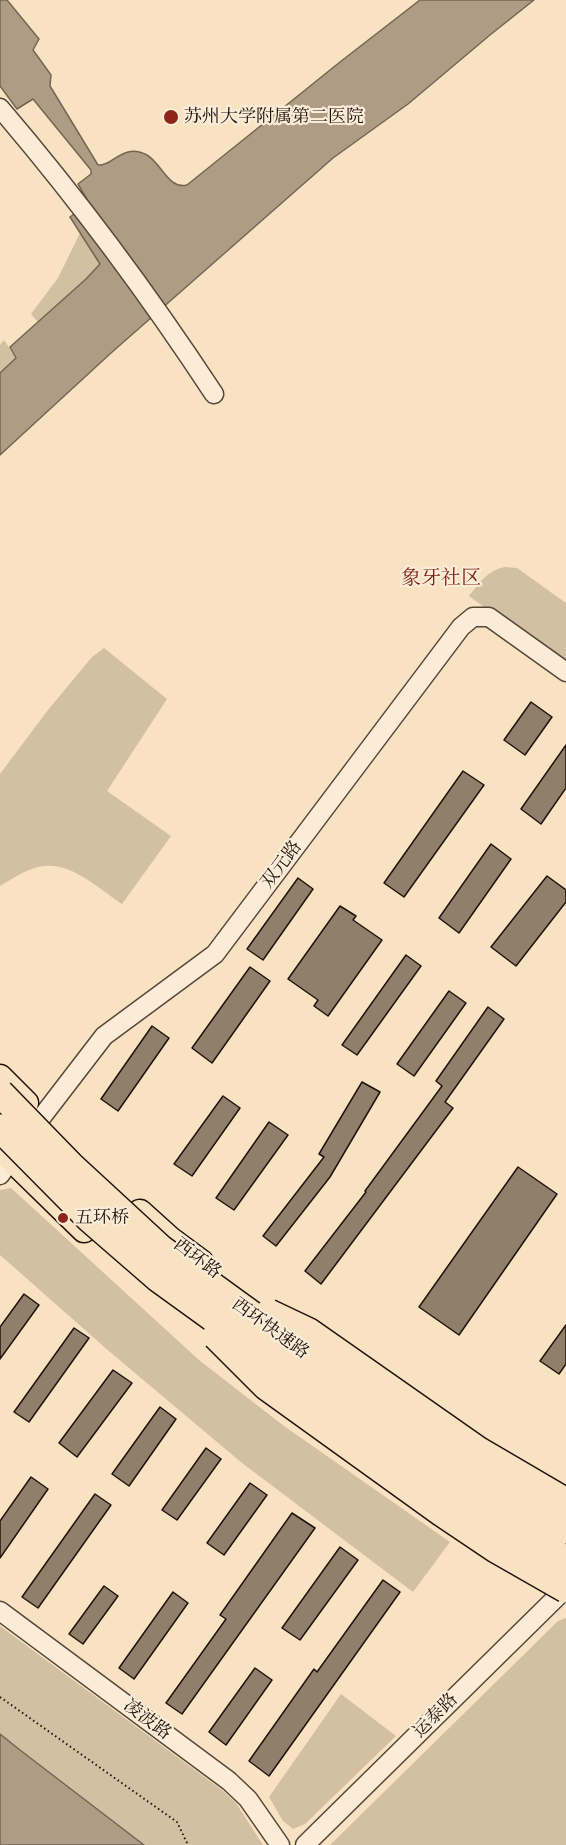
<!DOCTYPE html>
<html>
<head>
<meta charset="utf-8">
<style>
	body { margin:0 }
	canvas { display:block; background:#f8e2c1 }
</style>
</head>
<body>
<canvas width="566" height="1845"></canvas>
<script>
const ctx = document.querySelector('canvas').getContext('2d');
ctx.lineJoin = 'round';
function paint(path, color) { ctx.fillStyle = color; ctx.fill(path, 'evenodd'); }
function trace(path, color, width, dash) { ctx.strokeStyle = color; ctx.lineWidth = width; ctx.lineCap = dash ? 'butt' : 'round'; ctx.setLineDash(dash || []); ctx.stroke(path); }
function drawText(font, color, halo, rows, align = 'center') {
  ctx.font = font + ' "Gentium Book Plus","Noto Serif SC",serif'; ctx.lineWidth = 4.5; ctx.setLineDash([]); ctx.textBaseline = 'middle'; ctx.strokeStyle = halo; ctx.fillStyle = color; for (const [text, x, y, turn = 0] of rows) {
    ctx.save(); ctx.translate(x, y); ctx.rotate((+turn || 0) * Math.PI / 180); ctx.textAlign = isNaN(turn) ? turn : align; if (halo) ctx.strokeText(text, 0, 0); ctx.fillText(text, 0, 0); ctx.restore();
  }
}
paint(new Path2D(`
	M80 233 100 264 86 279 38 322 31 314 58 278Z
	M4 340 16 358 0 373V345Z
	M505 567 517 568 566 603V668L469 596C479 583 488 570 505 567Z
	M104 648 167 699 107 791 171 836 122 904C98 888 69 859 38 867 25 870 12 879 0 886V774L48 710 92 657Z
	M11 1188 199 1360 284 1426 450 1542 413 1592 242 1463 110 1352 0 1255V1190Z
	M566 1618V1845H330L558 1621Z
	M0 1626 222 1790 236 1803 263 1845H144L0 1734Z
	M341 1694 396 1736 305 1824 293 1829 283 1821 269 1797Z`), '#d3bfa2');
const water = new Path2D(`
	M0 0H7L39 39 33 50 51 75 50 86 98 165C112 167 123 142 147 155 161 163 169 190 187 185L340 62 420 0H534L490 35 408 104 333 158 111 353 0 455V373L16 358 10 347 86 279 100 264 70 217 89 203 78 184 91 174V170L33 99 17 109 0 86Z
	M0 1734 20 1750 144 1845H0Z`);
paint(water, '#af9c84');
trace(water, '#766554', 1.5);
const building = new Path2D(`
	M531 702 552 717 525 755 504 740Z
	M566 745V788L541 824 521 809Z
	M463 771 484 785 404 897 384 883Z
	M491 844 511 859 459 933 439 918Z
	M547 876 566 890V902L516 966 491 947Z
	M298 878 313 889 263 960 247 949Z
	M340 906 356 916 353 920 382 940 328 1016 314 1006 318 1000 288 979Z
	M406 955 421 966 357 1055 342 1045Z
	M250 967 270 981 212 1063 192 1048Z
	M449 991 466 1003 414 1076 397 1064Z
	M488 1007 504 1019 445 1102 453 1108 321 1284 305 1271 366 1192 365 1191 442 1086 436 1081Z
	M152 1026 169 1038 118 1111 101 1099Z
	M362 1082 380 1092 330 1177 276 1246 263 1236 324 1157 319 1154Z
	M223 1096 240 1108 192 1176 174 1164Z
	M269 1122 288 1135 234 1210 216 1198Z
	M518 1167 557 1194 459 1335 419 1307Z
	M24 1294 39 1305 0 1359V1327Z
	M566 1325V1364L559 1374 540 1361Z
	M74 1328 89 1338 29 1422 14 1412Z
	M113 1370 132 1383 77 1457 59 1443Z
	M160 1407 176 1419 129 1486 112 1474Z
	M206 1448 221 1459 177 1520 162 1510Z
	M31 1477 48 1489 0 1558V1521Z
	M250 1483 267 1495 224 1555 207 1543Z
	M95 1494 111 1505 38 1608 22 1597Z
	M292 1513 315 1528 182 1714 166 1703 226 1619 220 1615Z
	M340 1547 358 1560 300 1640 282 1628Z
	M383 1580 400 1592 269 1776 249 1761 314 1669 317 1672Z
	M104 1586 118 1596 83 1644 69 1634Z
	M173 1592 188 1603 134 1679 119 1668Z
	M255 1668 272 1680 226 1745 209 1732Z`);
paint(building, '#907f6b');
trace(building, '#20130d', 1.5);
const minor = new Path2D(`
	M0 108C77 198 149 295 214 394
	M0 1175 41 1118 104 1036 215 954 461 627 473 617H489L566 672
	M0 1611 229 1781 248 1799 280 1845
	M305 1845 566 1588`);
const major = new Path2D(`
	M0 1077 26 1103
	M0 1148 84 1230
	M140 1212 170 1239 201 1262`);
trace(minor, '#56473a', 21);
trace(major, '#20130d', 27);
trace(new Path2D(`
	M0 1697 177 1822 188 1845`), '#20130d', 2, [1.5, 3]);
trace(minor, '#faecd7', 18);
trace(major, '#f8e2c1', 24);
const highwayBridge = new Path2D(`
	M0 1093 71 1166 161 1249 467 1471 566 1530
	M0 1128 90 1219 158 1278 454 1492 566 1560
	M269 1313 309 1332 479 1451 566 1502
	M216 1336 266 1386 441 1512 496 1549 566 1589`);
trace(highwayBridge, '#20130d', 30, []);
trace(highwayBridge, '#f8e2c1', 27);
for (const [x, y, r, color] of [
	[171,117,8,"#8f2418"],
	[63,1218,6,"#8f2418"]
]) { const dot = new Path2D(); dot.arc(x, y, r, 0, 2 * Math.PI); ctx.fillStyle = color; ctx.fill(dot); trace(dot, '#faecd7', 2); }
drawText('18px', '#20130d', '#faecd7', [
	["苏州大学附属第二医院",184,117],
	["五环桥",75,1218]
], 'left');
drawText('18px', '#20130d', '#faecd7', [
	["双元路",282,865,-53],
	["西环路",197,1259,37],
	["西环快速路",270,1329,36],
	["运泰路",436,1716,-45],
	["凌波路",147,1720,37]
]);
drawText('20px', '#7a1f14', '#faecd7', [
	["象牙社区",441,579]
]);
</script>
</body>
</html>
